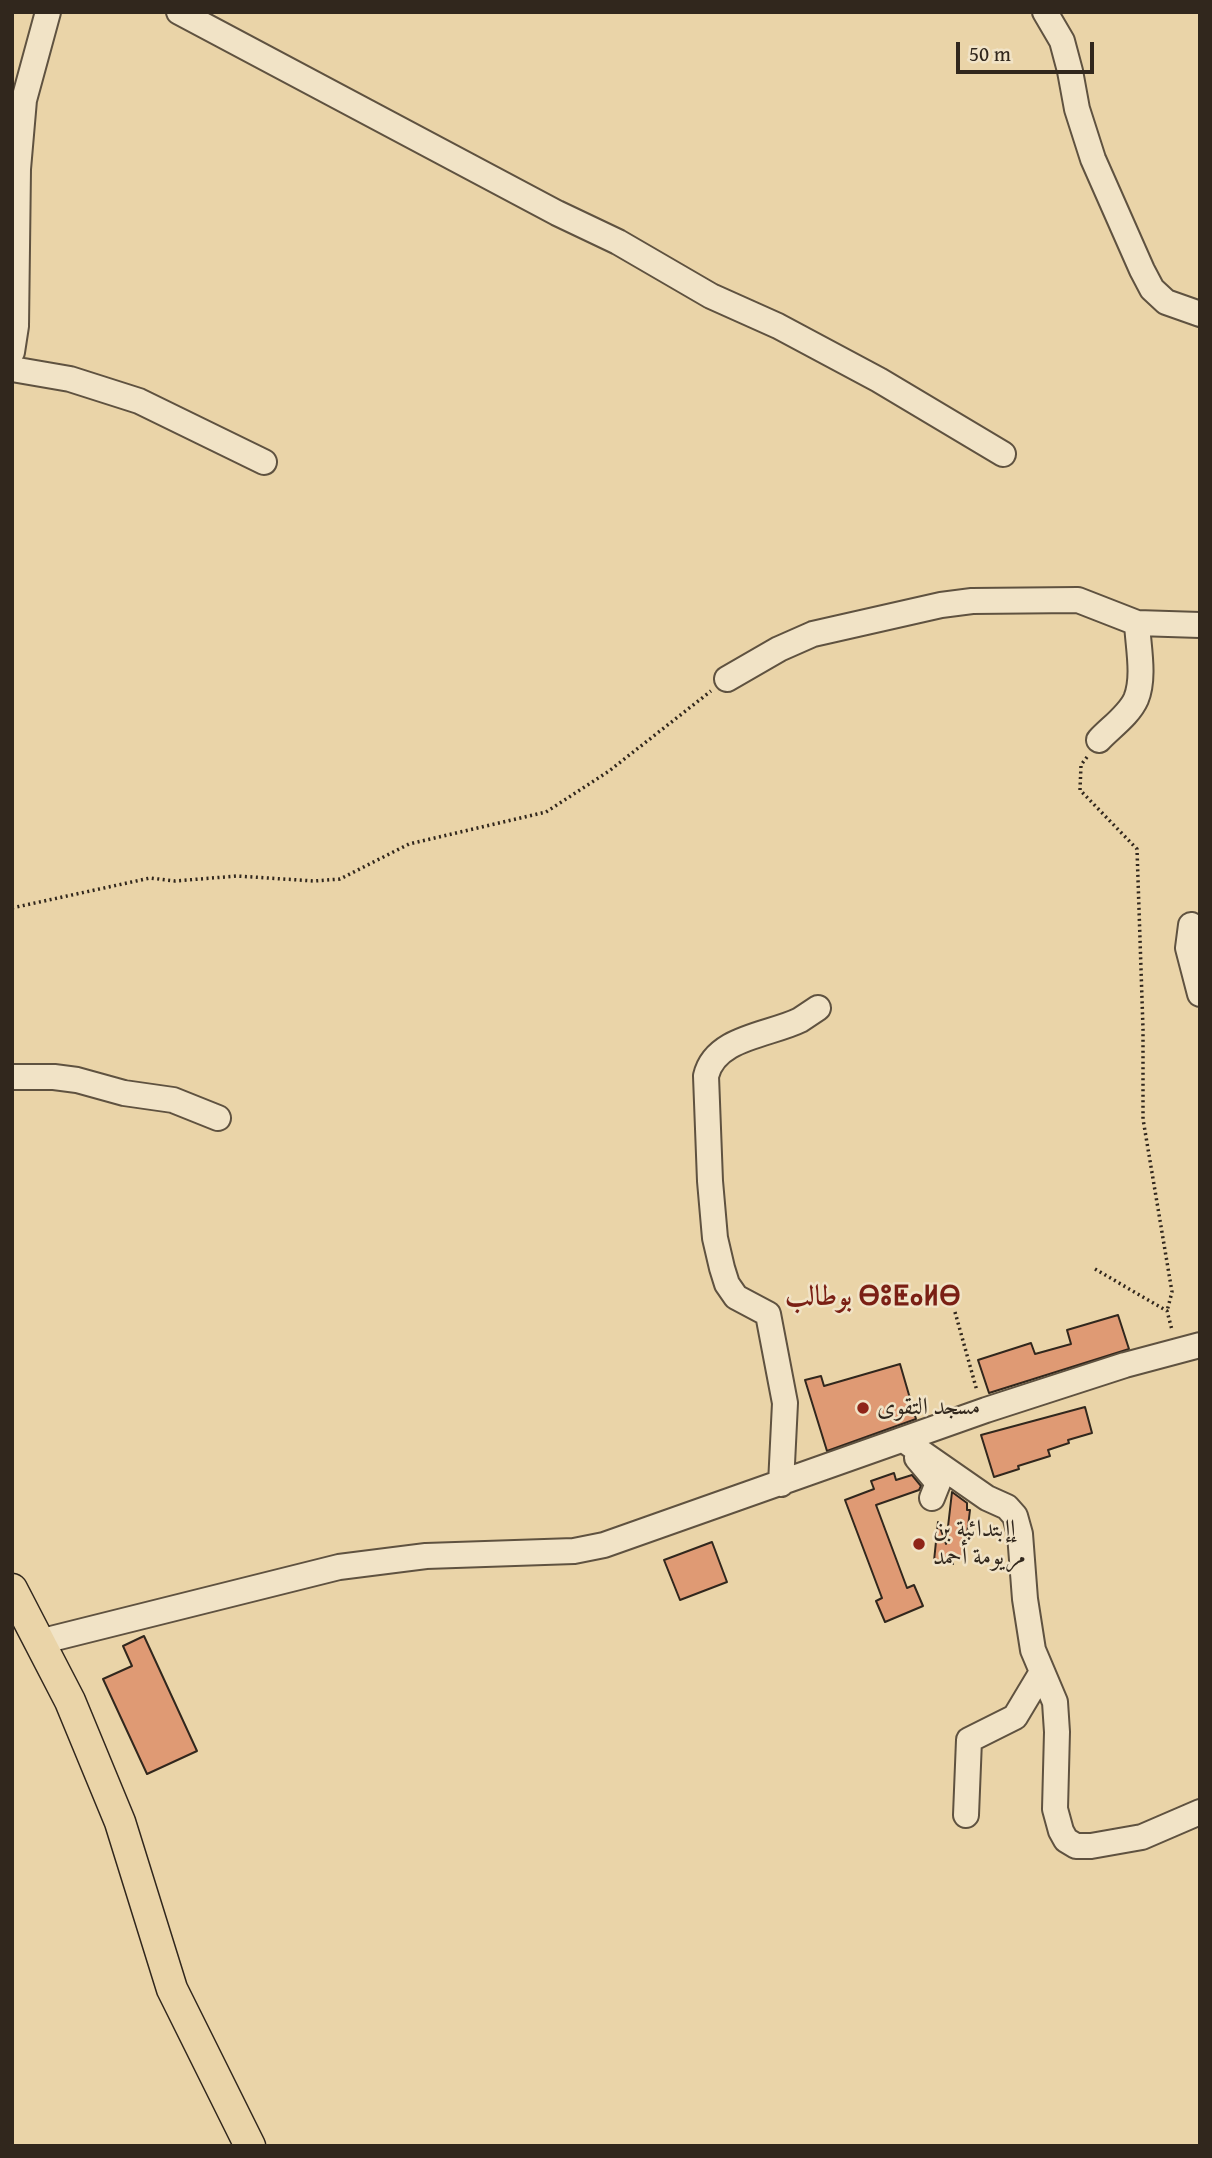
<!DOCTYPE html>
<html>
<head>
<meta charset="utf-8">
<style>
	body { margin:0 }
	#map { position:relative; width:1212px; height:2158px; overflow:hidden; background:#ead4a8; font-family:"Gentium Book Plus",serif }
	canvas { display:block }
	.frame { position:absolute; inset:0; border:14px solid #31271d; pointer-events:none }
	.scale { position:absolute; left:956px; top:42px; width:138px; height:32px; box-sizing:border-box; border:4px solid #31271d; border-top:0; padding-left:9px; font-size:21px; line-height:24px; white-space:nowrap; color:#31271d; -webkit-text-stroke:5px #f1e3c6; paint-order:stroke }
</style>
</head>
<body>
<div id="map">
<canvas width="1212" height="2158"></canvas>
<div class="frame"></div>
<div class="scale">50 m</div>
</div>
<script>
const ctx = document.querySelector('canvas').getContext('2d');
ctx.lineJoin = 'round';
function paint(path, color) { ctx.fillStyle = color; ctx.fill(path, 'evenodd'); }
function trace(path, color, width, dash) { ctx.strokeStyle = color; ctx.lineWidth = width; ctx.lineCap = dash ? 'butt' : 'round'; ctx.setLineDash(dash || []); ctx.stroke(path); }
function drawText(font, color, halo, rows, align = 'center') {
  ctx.font = font + ' "Gentium Book Plus",Amiri,"Noto Sans Tifinagh",serif'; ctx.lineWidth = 5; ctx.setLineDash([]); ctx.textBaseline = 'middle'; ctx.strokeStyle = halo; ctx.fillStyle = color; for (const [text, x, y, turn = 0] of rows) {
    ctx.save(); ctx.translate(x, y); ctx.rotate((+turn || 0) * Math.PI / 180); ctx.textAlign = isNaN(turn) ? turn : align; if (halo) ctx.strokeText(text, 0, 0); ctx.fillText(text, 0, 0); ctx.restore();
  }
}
const building = new Path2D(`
	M1118 1315 1129 1349 989 1393 978 1360 1031 1343 1035 1354 1071 1344 1067 1330Z
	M900 1364 916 1419 827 1451 805 1380 821 1376 824 1386Z
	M1085 1407 1092 1433 1068 1440 1069 1443 1048 1450 1050 1456 1018 1466 1019 1469 994 1477 981 1435Z
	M894 1473 896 1480 912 1475 921 1486 919 1490 876 1505 907 1588 914 1585 923 1606 885 1622 876 1601 882 1598 845 1500 874 1489 871 1481Z
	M952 1492 967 1503V1510H970L964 1559 951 1557 953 1564 934 1561 938 1522 946 1544Z
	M712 1542 727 1582 680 1600 664 1560Z
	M144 1636 197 1751 147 1774 103 1679 132 1666 123 1646Z`);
paint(building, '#df9a74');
trace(building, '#31271d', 2);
const minor = new Path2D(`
	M179 12 557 213 618 242 711 296 778 326 879 380 1003 454
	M1045 12 1062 41 1070 71 1077 109 1093 159 1142 270 1152 289 1166 302 1200 314
	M12 352 16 326 18 169 24 100 48 12
	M12 369 70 379 139 401 264 462
	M727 679 779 649 813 634 941 605 972 601 1078 600 1137 623 1200 625
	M1099 740C1110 728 1129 715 1136 699 1145 677 1138 646 1137 623
	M1191 925 1188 948 1200 994
	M12 1077H54L77 1080 124 1093 173 1100 218 1118
	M905 1441 987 1498 1007 1507 1015 1516 1020 1534 1025 1599 1033 1650 1055 1702 1057 1732 1055 1809 1061 1831 1066 1840 1076 1846H1091L1142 1837 1200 1812
	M917 1458 938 1483 932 1498
	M781 1484 785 1403 768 1314 736 1297 727 1284 722 1268 715 1238 710 1181 706 1076C715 1037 770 1035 800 1020 806 1016 812 1012 818 1008
	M39 1642 339 1567 426 1556 574 1551 604 1545 986 1410 1125 1365 1200 1345
	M966 1815 969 1740 1015 1717 1042 1672`);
const major = new Path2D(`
	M12 1589 70 1701 120 1822 172 1989 250 2146`);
trace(minor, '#5f5240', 28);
trace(major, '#31271d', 33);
trace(new Path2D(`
	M1087 757 1081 765 1080 790 1137 849 1143 1029V1119L1172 1292 1167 1311
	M12 908 150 878 175 881 237 876 314 881 340 879 409 844 546 812 609 771 711 691
	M1095 1269 1167 1311 1172 1330
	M955 1312 977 1391`), '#31271d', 3.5, [2, 3.5]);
trace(minor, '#f1e3c6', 24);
trace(major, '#ead4a8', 30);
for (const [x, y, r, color] of [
	[863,1408,7,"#8f2418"],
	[919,1544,7,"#8f2418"]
]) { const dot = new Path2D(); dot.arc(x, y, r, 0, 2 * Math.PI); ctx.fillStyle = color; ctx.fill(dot); trace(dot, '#f1e3c6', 2.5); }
drawText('24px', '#31271d', '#f1e3c6', [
	["مسجد التقوى",877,1408],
	["إإبتدائية بن",933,1530],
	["مريومة أحمد",933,1558]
], 'left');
drawText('bold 28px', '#7a1f14', '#f1e3c6', [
	["بوطالب ⴱⵓⵟⴰⵍⴱ",873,1298]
]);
</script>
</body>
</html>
